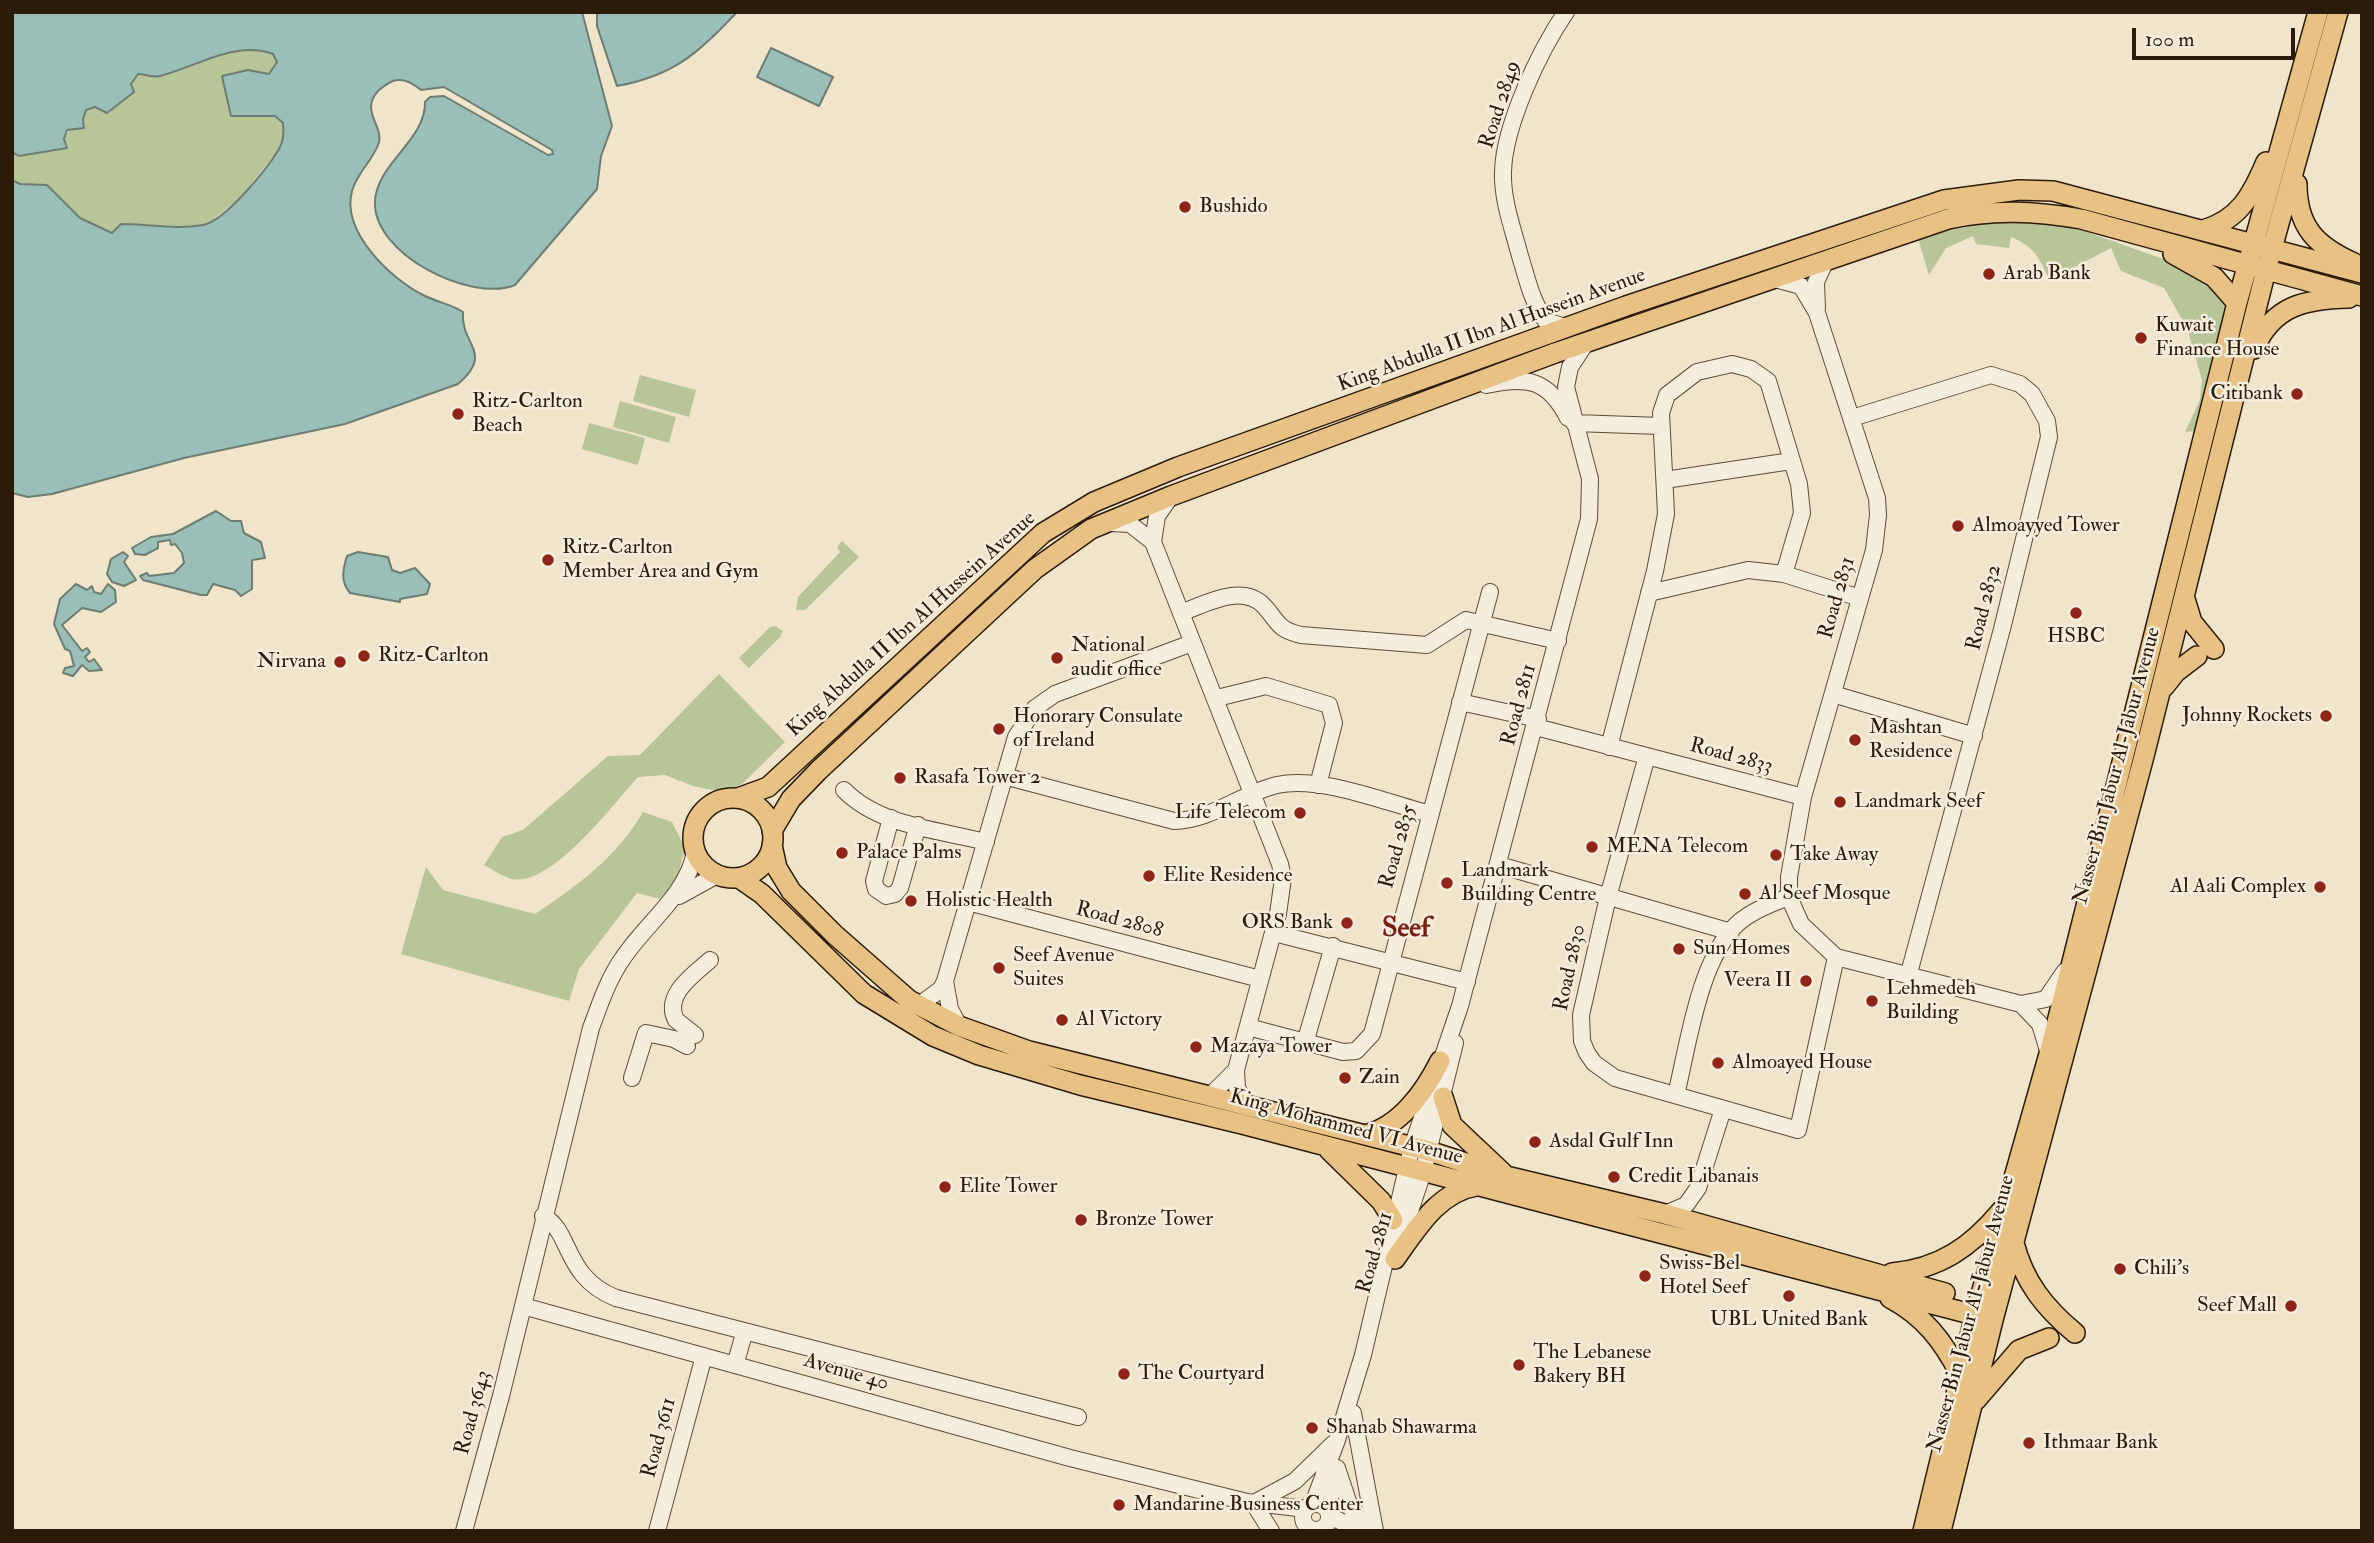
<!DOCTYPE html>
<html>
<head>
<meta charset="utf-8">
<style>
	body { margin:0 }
	#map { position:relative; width:2374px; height:1543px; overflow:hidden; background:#f0e4ca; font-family:"IM FELL Double Pica",serif }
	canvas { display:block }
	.frame { position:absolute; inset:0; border:14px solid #2d1b09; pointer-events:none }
	.scale { position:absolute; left:2132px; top:28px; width:163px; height:32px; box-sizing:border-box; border:4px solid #2d1b09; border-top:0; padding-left:9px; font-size:21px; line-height:24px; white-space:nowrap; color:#2d1b09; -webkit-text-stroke:5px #f5eddd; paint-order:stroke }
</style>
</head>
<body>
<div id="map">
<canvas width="2374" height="1543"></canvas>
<div class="frame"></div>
<div class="scale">100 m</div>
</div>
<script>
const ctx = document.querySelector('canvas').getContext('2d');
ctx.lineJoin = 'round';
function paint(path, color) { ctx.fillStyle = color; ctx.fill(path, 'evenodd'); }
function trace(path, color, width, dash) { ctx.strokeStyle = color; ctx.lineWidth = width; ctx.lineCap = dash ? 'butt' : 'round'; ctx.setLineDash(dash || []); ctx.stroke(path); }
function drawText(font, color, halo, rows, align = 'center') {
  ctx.font = font + ' "IM FELL Double Pica",serif'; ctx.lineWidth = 5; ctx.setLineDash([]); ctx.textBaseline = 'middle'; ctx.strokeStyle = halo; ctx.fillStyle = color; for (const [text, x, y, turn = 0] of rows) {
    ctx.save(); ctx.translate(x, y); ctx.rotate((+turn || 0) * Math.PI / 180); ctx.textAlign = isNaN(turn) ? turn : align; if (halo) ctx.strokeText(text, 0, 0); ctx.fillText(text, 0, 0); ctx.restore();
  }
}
paint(new Path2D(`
	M263 50 273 54 278 62 269 74 248 71 283 123 284 134 280 148 239 199 206 225 175 227 121 224 112 233 80 218 47 185 20 184 12 180V152L19 156 66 148 64 139C69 127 81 123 86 110L95 107 106 113 138 74 149 75 233 52Z
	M1997 218 2070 226 2166 260 2211 285 2223 298 2227 311 2196 431 2185 432 2200 400 2202 380 2187 328 2164 288 2121 271 2111 248 2063 273H2055L2056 267 2051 282C2038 258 2037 248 2011 237L2009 248 1976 244 1973 236 1946 248 1929 275 1917 235Z
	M640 375 696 390 689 417 633 401Z
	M620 401 676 417 669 443 613 427Z
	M589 423 645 438 638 465 582 449Z
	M842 541 859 557 805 610H796L798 597 840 552 837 547Z
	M775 626 783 631 780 637 749 668 739 658 770 627Z
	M719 674 785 742 743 783 726 793 693 786 665 775 638 777C613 804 552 887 512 879 503 877 492 869 484 865L502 837 523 830 608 756 640 755Z
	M643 812 672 822 685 848 677 879 660 899 637 893 579 969 569 1001 401 954 426 867 443 890 535 914C577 886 617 857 643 812Z`), '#b7c599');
const water = new Path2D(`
	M12 12H582L612 126 601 156 597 189 515 285C471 303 372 254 375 201 377 163 426 140 425 102L430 97 444 96 548 155 553 154 552 150 444 87 421 90C415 85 406 79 398 80 391 80 384 86 379 90 358 111 386 127 378 145 372 161 357 173 352 191 341 232 391 279 423 295 436 302 451 304 463 312 460 345 495 352 458 384L345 424 184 458 52 494 28 497 12 493V180L20 184 47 185 80 218 112 233 121 224C148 224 176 230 203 225 225 221 267 169 279 149 284 141 284 132 283 123L275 116H231L222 76 248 70 269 74 277 62 273 54C235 40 196 67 160 76 153 78 145 74 138 74L131 84 134 92 107 113 95 107 86 110 83 119 84 128 67 130 64 139 67 148 19 156 12 152Z
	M597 12H737C699 53 673 76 617 86L597 26Z
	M771 48 833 77 819 106 757 77Z
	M216 511 231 521H241L244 533 261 542 265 558 252 560V589L241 596 235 590 213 584 207 595H201L143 580 140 576 147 573 149 576 174 573 184 563 182 553 175 544 171 545 170 540 158 542V548L145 555 135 554 132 548 151 537 173 534Z
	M123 552 128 556 124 562 136 580 124 586 112 582 107 574 111 559Z
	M358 552 388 557 392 570 400 573 415 568 430 584 427 594 400 599V602L350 593C340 581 343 569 347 556Z
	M76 584 87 590 92 586 94 592 101 594 108 584 115 590 116 602 101 612 82 608 62 625 82 651 87 648 90 652 85 657 89 662 94 659 102 670 89 671 82 665 73 676 63 673 65 668 74 666 70 651 65 649 54 624 60 599Z`);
paint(water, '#9abeb8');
trace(water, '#6e7d72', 2);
const minor = new Path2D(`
	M1775 279 1801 286 1817 313 1877 498 1878 515 1874 550 1803 797 1789 877V897L1801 924 1836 957 2021 1004 2046 999 2065 971
	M1817 308 1816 282 1826 260
	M1565 327 1546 321C1532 303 1527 278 1520 256 1513 229 1502 200 1503 172 1504 125 1540 50 1566 12
	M1486 385C1527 376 1548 379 1568 418
	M1852 418 1991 375 2020 384 2032 394 2047 421 2049 437 2002 629 1909 973
	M1574 423 1661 426
	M1665 480 1791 461
	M1110 523 1130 524 1153 542 1280 864 1283 878 1278 914 1236 1070 1237 1088 1246 1104
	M1153 542 1157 516 1171 496
	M1649 593 1748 570 1784 574 1860 598
	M1181 613C1205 604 1242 583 1264 606 1279 622 1276 629 1301 635L1427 645 1466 620 1558 641
	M1833 694 1974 736
	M1217 698 1266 686 1329 705 1334 723 1318 785
	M1460 702 1538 719
	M1536 727 1803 797
	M1609 747 1655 571 1666 514 1661 413 1667 395 1697 372 1732 364 1751 369 1768 381 1799 484 1802 513 1784 574
	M1647 756 1608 897 1581 1015 1582 1041 1587 1053 1594 1063 1615 1078 1798 1130 1836 957
	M1004 776 1174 821C1210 821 1242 793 1277 785 1320 775 1387 803 1430 814
	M844 790C879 826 939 830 986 842
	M891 818 874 881 876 889 886 896 895 894 900 888 918 825
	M1499 865 1731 932
	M679 896 717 875
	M968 902 1260 979
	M1274 933 1467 982
	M945 981 950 1009 959 1026
	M2021 1004 2040 1024 2049 1054
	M918 1006 941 989 945 981 1016 737 1035 708 1055 694 1192 643
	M1248 1027 1343 1052 1356 1051 1372 1034 1490 592
	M695 1035 676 1020C663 995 694 974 710 960
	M1305 1043 1333 946
	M632 1078 646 1033 674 1039 687 1046
	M1676 1095C1688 1046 1699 960 1737 924 1751 911 1772 903 1789 897
	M1210 1096 1236 1070
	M1665 1214 1686 1205 1698 1188 1723 1109
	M543 1216C572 1231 563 1277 616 1298L1078 1417
	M1397 1251 1423 1172 1455 1043
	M523 1306 1070 1458 1247 1502 1306 1509
	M735 1365 744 1334
	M1353 1413 1375 1531
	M1338 1471 1350 1507 1367 1531
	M1256 1502 1295 1481 1333 1444
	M1303 1517a13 13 0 1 1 26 0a13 13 0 1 1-26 0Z
	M1313 1504 1337 1440 1363 1355 1412 1147 1460 1006 1589 519 1590 479 1566 387 1570 367 1586 343
	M1256 1507 1271 1531
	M1327 1510 1337 1468
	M1329 1516 1362 1531
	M464 1531 501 1396 591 1028C600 1004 608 979 623 958 646 923 687 895 695 852
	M657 1531 704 1356`);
const major = new Path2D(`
	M2297 184C2297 227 2316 246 2354 263
	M2203 230C2239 220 2252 195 2266 162
	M2173 254 2214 277 2237 303
	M2254 349C2273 305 2306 299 2349 298
	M2185 599 2192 622 2214 649
	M2164 687 2176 672 2197 656
	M738 798 768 787 1043 533 1094 502 1178 467 1626 306 1944 200 2019 190 2053 191 2362 273
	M693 838a40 40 0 1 1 80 0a40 40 0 1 1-80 0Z
	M772 831 791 799 818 771 1035 569 1091 529 1171 496 1555 353 1948 219C1993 209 2035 211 2081 219L2362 296
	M772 845 777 868 791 891 835 935 909 1000 959 1026 1029 1051 1429 1151 1506 1176 1665 1214 1945 1293
	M739 878 762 894 864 994 933 1036 979 1055 1080 1085 1242 1124 1986 1318
	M1443 1097 1452 1125 1503 1173
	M1365 1135C1400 1127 1425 1091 1440 1061
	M1329 1150 1381 1201 1393 1220
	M2014 1243C2024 1282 2045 1308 2075 1333
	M1395 1259C1416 1230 1438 1192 1476 1186
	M1892 1273C1939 1269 1971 1247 2001 1211
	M1890 1298C1924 1316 1943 1341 1960 1374
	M1976 1400 2019 1350 2049 1338
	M1923 1531 1975 1315 2049 1054 2237 303 2318 12
	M1941 1531 1993 1320 2143 760 2266 270 2338 12`);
trace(minor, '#5e4d39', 18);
trace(major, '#2d1b09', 22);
trace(minor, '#f5eddd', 16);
trace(major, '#e8c285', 19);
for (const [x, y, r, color] of [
	[1185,207,7,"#8f2418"],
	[1989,274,7,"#8f2418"],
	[2141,338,7,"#8f2418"],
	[2297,394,7,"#8f2418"],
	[458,414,7,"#8f2418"],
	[1958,526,7,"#8f2418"],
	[548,560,7,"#8f2418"],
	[2076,613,7,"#8f2418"],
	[364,656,7,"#8f2418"],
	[1057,658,7,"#8f2418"],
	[340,662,7,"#8f2418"],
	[2326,716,7,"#8f2418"],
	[999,729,7,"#8f2418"],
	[1855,740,7,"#8f2418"],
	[900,778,7,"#8f2418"],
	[1840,802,7,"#8f2418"],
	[1300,813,7,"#8f2418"],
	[1592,847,7,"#8f2418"],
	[842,853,7,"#8f2418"],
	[1776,855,7,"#8f2418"],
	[1149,876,7,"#8f2418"],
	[1447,883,7,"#8f2418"],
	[2320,887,7,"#8f2418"],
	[1745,894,7,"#8f2418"],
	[911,901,7,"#8f2418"],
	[1347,923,7,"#8f2418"],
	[1679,949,7,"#8f2418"],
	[999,968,7,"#8f2418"],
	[1806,981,7,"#8f2418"],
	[1872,1001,7,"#8f2418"],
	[1062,1020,7,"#8f2418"],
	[1196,1047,7,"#8f2418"],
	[1718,1063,7,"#8f2418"],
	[1345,1078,7,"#8f2418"],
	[1535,1142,7,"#8f2418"],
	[1614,1177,7,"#8f2418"],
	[945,1187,7,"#8f2418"],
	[1081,1220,7,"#8f2418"],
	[2120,1269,7,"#8f2418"],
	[1645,1276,7,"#8f2418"],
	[1789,1296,7,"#8f2418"],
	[2291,1306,7,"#8f2418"],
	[1519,1365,7,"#8f2418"],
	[1124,1374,7,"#8f2418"],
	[1312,1428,7,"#8f2418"],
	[2029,1443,7,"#8f2418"],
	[1119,1505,7,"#8f2418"]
]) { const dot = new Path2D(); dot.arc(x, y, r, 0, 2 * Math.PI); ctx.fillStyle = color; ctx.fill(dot); trace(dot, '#f5eddd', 2.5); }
drawText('21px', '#2d1b09', '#f5eddd', [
	["Road 2849",1501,105,-72],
	["King Abdulla II Ibn Al Hussein Avenue",1492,331,-20],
	["Road 2831",1838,598,-74],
	["Road 2832",1985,608,-76],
	["King Abdulla II Ibn Al Hussein Avenue",912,625,-42],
	["Road 2811",1520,705,-75],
	["Road 2833",1731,757,15],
	["Nasser Bin Jabur Al-Jabur Avenue",2118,766,-75],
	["Road 2835",1399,847,-74],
	["Road 2808",1119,921,15],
	["Road 2830",1571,968,-78],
	["King Mohammed VI Avenue",1346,1128,15],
	["Road 2811",1376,1253,-74],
	["Nasser Bin Jabur Al-Jabur Avenue",1972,1314,-75],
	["Avenue 40",846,1373,16],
	["Road 3643",474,1413,-75],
	["Road 3611",660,1438,-75]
]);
drawText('21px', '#2d1b09', '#f5eddd', [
	["Bushido",1199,207],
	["Arab Bank",2003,274],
	["Kuwait",2155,326],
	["Finance House",2155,350],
	["Citibank",2283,394,"right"],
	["Ritz-Carlton",472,402],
	["Beach",472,426],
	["Almoayyed Tower",1972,526],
	["Ritz-Carlton",562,548],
	["Member Area and Gym",562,572],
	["HSBC",2076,637,"center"],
	["National",1071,646],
	["audit office",1071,670],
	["Ritz-Carlton",378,656],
	["Nirvana",326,662,"right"],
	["Johnny Rockets",2312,716,"right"],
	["Honorary Consulate",1013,717],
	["of Ireland",1013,741],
	["Mashtan",1869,728],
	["Residence",1869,752],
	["Rasafa Tower 2",914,778],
	["Landmark Seef",1854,802],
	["Life Telecom",1286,813,"right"],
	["MENA Telecom",1606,847],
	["Palace Palms",856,853],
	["Take Away",1790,855],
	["Landmark",1461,871],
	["Building Centre",1461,895],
	["Elite Residence",1163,876],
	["Al Aali Complex",2306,887,"right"],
	["Al Seef Mosque",1759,894],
	["Holistic Health",925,901],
	["ORS Bank",1333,923,"right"],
	["Sun Homes",1693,949],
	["Seef Avenue",1013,956],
	["Suites",1013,980],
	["Veera II",1792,981,"right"],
	["Lehmedeh",1886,989],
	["Building",1886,1013],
	["Al Victory",1076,1020],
	["Mazaya Tower",1210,1047],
	["Almoayed House",1732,1063],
	["Zain",1359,1078],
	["Asdal Gulf Inn",1549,1142],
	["Credit Libanais",1628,1177],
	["Elite Tower",959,1187],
	["Bronze Tower",1095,1220],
	["Swiss-Bel",1659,1264],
	["Hotel Seef",1659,1288],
	["Chili's",2134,1269],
	["Seef Mall",2277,1306,"right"],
	["UBL United Bank",1789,1320,"center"],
	["The Lebanese",1533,1353],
	["Bakery BH",1533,1377],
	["The Courtyard",1138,1374],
	["Shanab Shawarma",1326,1428],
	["Ithmaar Bank",2043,1443],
	["Mandarine Business Center",1133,1505]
], 'left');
drawText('bold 28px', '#7a1f14', '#f5eddd', [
	["Seef",1406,930]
]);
</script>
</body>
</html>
